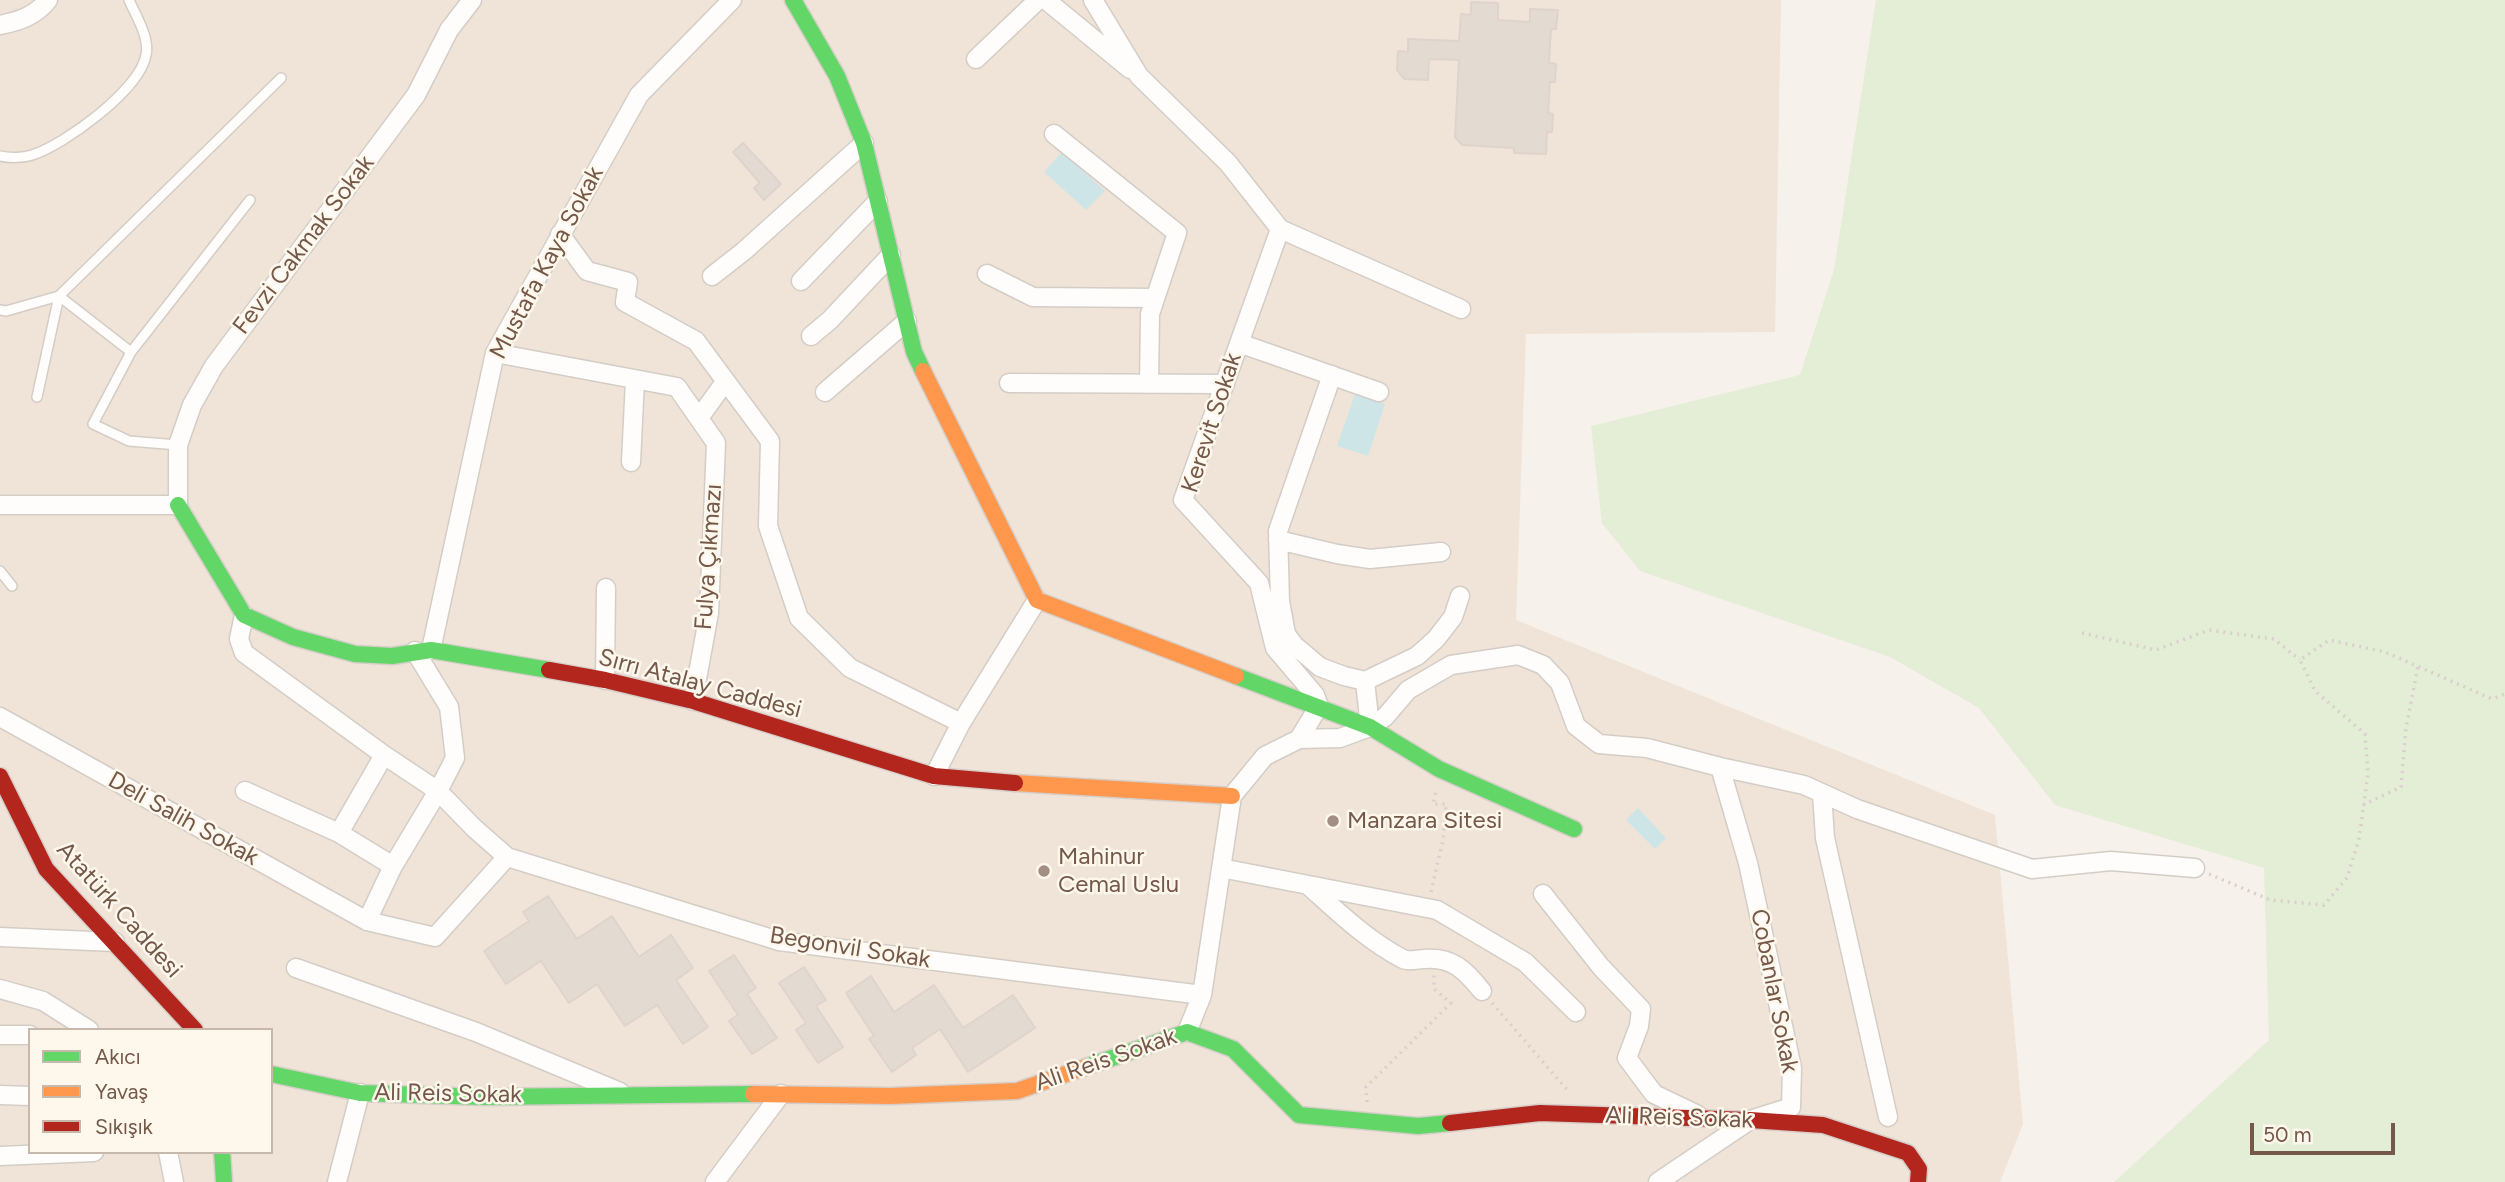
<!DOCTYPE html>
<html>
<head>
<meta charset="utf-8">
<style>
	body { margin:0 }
	#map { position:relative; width:2505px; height:1182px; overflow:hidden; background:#f7f1eb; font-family:Figtree,sans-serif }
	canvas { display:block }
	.legend { position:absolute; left:28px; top:1028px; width:245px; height:126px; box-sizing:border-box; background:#fef7ec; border:2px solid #c7b8ac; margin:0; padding:9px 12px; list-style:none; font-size:21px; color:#74594b }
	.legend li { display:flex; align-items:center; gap:14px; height:35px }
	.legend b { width:35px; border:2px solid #c7b8ac }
	.scale { position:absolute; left:2250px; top:1123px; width:145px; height:32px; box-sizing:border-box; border:4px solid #74594b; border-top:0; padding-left:9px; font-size:21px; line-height:24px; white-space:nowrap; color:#74594b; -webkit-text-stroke:5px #fef7ec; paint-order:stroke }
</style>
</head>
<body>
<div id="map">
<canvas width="2505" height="1182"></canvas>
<ul class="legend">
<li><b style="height:9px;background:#63d668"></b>Akıcı</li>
<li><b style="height:9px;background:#ff974d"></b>Yavaş</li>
<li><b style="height:9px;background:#b3261e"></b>Sıkışık</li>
</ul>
<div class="scale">50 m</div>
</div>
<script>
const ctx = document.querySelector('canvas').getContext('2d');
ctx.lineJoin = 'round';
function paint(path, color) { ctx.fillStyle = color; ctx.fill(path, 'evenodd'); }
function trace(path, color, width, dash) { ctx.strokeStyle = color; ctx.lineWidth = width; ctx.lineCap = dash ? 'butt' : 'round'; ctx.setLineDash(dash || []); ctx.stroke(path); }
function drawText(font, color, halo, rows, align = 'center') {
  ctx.font = font + ' Figtree,sans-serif'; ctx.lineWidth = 5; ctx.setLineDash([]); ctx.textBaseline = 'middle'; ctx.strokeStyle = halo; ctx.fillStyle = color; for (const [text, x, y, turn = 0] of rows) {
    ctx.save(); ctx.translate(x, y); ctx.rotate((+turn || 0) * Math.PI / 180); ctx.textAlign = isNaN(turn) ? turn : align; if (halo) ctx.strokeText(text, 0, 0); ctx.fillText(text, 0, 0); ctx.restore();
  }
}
paint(new Path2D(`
	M0 0H1781L1775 332 1526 334 1516 620 1995 815 2023 1124 2000 1182H0ZM30 1030H271V1152H30Z`), '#f0e4d8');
paint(new Path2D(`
	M1876 0H2505V1182H2114L2269 1040 2264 868 2055 805 1979 708 1890 657 1640 571 1602 523 1591 426 1800 375 1834 270Z`), '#e4edd6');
paint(new Path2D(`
	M1062 152 1105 191 1086 210 1044 172Z
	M1355 394 1385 404 1368 456 1337 446Z
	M1638 808 1666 838 1655 849 1626 820Z`), '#cde5e7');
const building = new Path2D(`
	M1471 2 1498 3V20L1530 22V9L1558 10 1556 29H1551L1549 63 1556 64 1555 82H1550L1548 113 1553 114 1552 132H1547L1546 154 1514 153V148L1462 145 1455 137 1459 60 1429 59 1428 80 1404 79 1397 70 1398 51 1408 52V39L1459 41 1461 14 1471 15Z
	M743 143 781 184 764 200 754 188 760 183 733 152Z
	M548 896 577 939 612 916 639 957 671 935 693 968 676 980 708 1027 683 1044 657 1005 625 1026 597 984 569 1003 541 961 506 984 484 951 529 921 523 912Z
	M734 955 756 988 747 994 777 1038 752 1054 729 1021 738 1015 709 971Z
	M804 967 826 1000 816 1006 843 1047 818 1063 796 1030 806 1023 779 983Z
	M871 976 894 1012 934 985 963 1028 1013 995 1035 1028 968 1072 940 1029 912 1048 916 1055 892 1072 869 1039 874 1036 846 993Z`);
paint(building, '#e3dad2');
trace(building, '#dfd4cd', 2);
const lane = new Path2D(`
	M0 156C9 158 23 158 32 155 64 145 140 90 146 55 150 38 136 16 129 0
	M0 310 6 311 59 296 131 352
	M37 397 59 296 281 78
	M178 445 129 441 93 424 131 352 250 200
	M0 571 12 586`);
const street = new Path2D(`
	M1046 0 1130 69
	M1093 0 1139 76 1228 163 1280 229 1461 309
	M0 25C20 21 35 16 48 0
	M976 59 1038 0
	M1054 134 1177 233 1150 314 1149 384
	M560 234 587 271 628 282 625 302 696 341 770 441 768 526 799 618 850 668 961 723 934 776
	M987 274 1033 297 1155 298
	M712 276 744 251 864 143
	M801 281 878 201
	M811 336 830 320 891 255
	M1239 343 1379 392
	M495 353 677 387 716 443 709 613 693 701
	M1332 375 1278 531 1280 601 1286 634 1294 645 1320 667 1344 676 1365 681 1417 656 1436 639 1453 617 1460 596
	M1009 383 1225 384
	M825 392 907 321
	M699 418 725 382
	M631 462 635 380
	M0 505H178V445L192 405 214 366 416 95 449 30 472 0
	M1278 540 1337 554 1370 559 1441 552
	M244 615 239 639 244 653 384 755 438 791 474 828 507 857 779 941 1202 995
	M431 650 495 353 639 95 732 0
	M605 680 606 588
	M1365 681 1370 727
	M0 717 367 921 435 937 507 857
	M961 723 1037 600
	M1299 739 1340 738 1370 727 1385 717 1408 690 1451 665 1518 655 1543 665 1560 683 1576 726 1599 744 1647 748 1720 767 1804 785 1857 809 2032 869 2111 861 2195 868
	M245 791 339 833 393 866
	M1822 793 1825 838 1888 1117
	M339 833 384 755
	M1221 868 1437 910 1525 962 1576 1012
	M1309 886C1338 912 1368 941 1403 959 1409 962 1418 959 1424 959 1452 956 1466 971 1482 991
	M1543 894 1601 967 1641 1009 1639 1026 1627 1058 1654 1094 1698 1115
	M367 921 393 866 438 791 455 758 449 707 415 651
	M0 937 115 942
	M296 968 476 1032 620 1092
	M0 989 43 1001 89 1030
	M1187 1032 1202 995 1232 796 1265 756 1299 739 1319 706 1315 695 1275 648 1259 583 1183 500 1280 229
	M0 1035H30
	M0 1095 30 1096
	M168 1152 174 1182
	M0 1156 94 1152
	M337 1182 360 1093
	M715 1182 781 1094
	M1658 1182 1750 1120 1791 1107 1792 1068 1748 863 1720 767`);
const fast = new Path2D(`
	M793 0 837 76 864 143 914 352 923 371
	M178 505 244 615 293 637 355 654 392 656 431 650 549 670
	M1236 676 1370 727 1439 769 1574 829
	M1086 1067 1187 1032 1233 1049 1299 1115 1418 1126 1450 1123
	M271 1074 360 1093 484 1097 753 1094
	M222 1152 224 1182`);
const slow = new Path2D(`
	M923 371 1037 600 1236 676
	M1015 783 1232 796
	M753 1094 890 1096 1017 1091 1086 1067`);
const jam = new Path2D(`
	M549 670 605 680 693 701 934 776 1015 783
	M0 776 46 869 195 1030
	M1450 1123 1540 1113 1750 1120 1823 1125 1908 1153 1919 1169 1918 1182`);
trace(lane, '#d4cdc6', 12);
trace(street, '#d4cdc6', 21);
trace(fast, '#d6cec8', 19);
trace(slow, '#d6cec8', 19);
trace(jam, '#d6cec8', 19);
trace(new Path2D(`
	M2082 633 2156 650 2209 630 2274 639 2300 660
	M2363 805 2401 787 2406 728 2418 666
	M2209 874 2270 900 2324 905 2347 878 2359 839 2368 774 2365 734 2315 691 2300 660 2329 640 2385 652 2492 699 2505 694
	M1431 892 1443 840 1446 804H1433L1436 791
	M1492 1003 1569 1092
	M1367 1102 1366 1087 1451 1003 1434 989V975`), '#d7d0cb', 3.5, [2, 5]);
trace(lane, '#fefdfc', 9);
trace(street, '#fefdfc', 18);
trace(fast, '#63d668', 16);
trace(slow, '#ff974d', 16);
trace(jam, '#b3261e', 16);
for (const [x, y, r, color] of [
	[1333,821,7,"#a28e83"],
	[1044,871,7,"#a28e83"]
]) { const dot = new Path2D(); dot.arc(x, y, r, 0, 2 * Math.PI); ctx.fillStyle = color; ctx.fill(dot); trace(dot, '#fef7ec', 2.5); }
drawText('24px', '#74594b', '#fef7ec', [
	["Fevzi Cakmak Sokak",304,245,-53],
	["Mustafa Kaya Sokak",547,263,-62],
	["Kerevit Sokak",1212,423,-72],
	["Fulya Çıkmazı",709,557,-86],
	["Sırrı Atalay Caddesi",700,684,15],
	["Deli Salih Sokak",183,819,29],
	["Atatürk Caddesi",119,910,48],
	["Begonvil Sokak",850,948,9],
	["Cobanlar Sokak",1774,991,79],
	["Ali Reis Sokak",1106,1060,-19],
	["Ali Reis Sokak",448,1094,1],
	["Ali Reis Sokak",1679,1118,2]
]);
drawText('24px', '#74594b', '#fef7ec', [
	["Manzara Sitesi",1347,821],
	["Mahinur",1058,857],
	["Cemal Uslu",1058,885]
], 'left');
</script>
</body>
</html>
